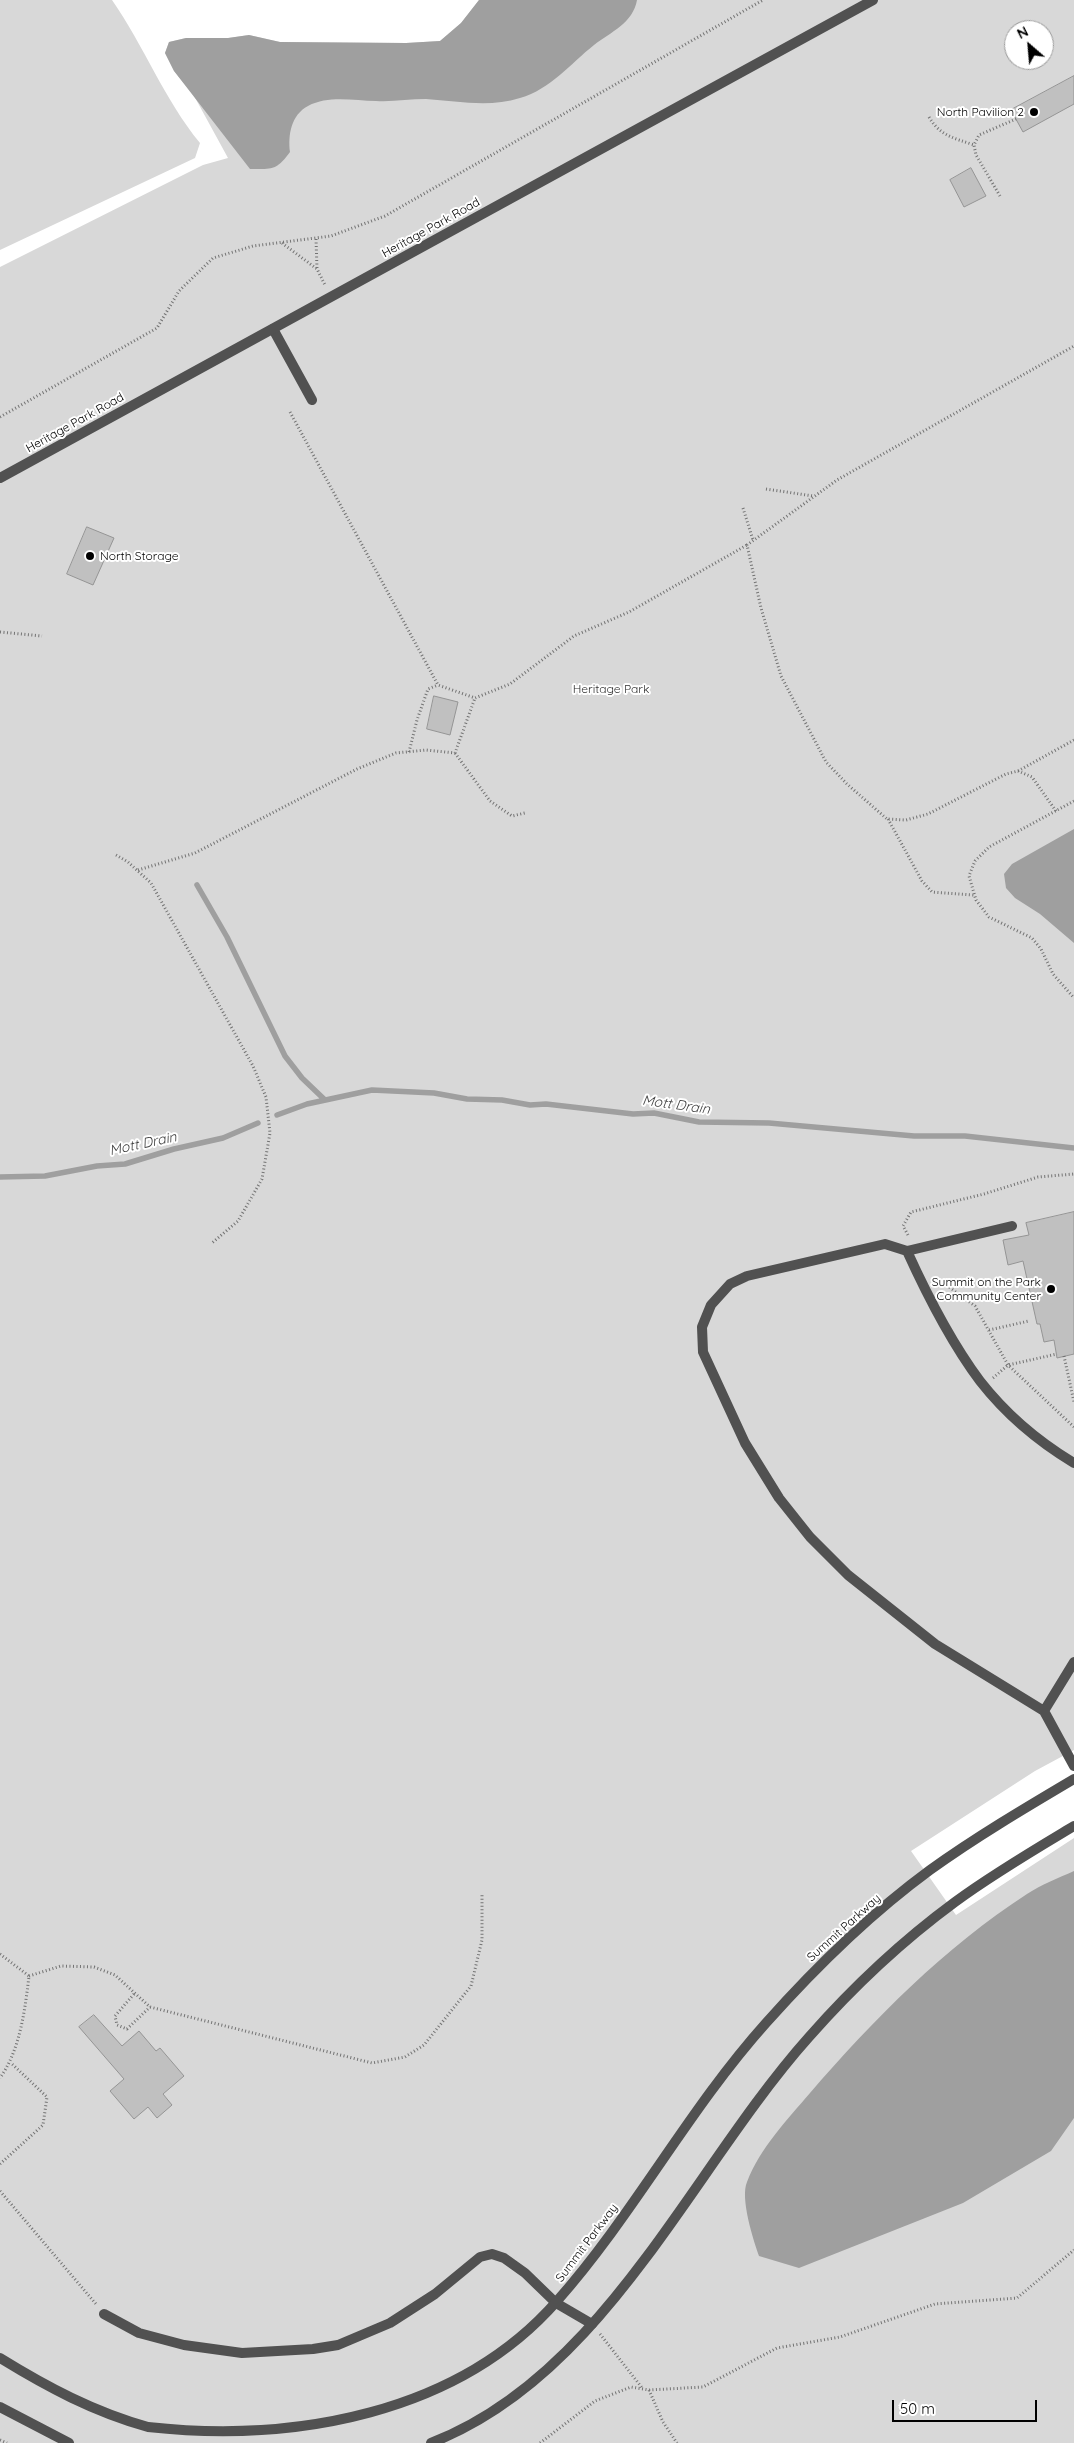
<!DOCTYPE html>
<html>
<head>
<meta charset="utf-8">
<style>
	body { margin:0 }
	#map { position:relative; width:1074px; height:2443px; overflow:hidden; background:#fff; font-family:Quicksand,sans-serif }
	canvas { display:block }
	.north { position:absolute; left:1004px; top:20px; width:50px; height:50px; box-sizing:border-box; background:#fff; border:1px solid #999; border-radius:50%; rotate:333deg; font-size:14px; font-weight:700; line-height:20px; text-align:center; color:#000 }
	.north::after { content:''; display:block; margin:auto; width:18px; height:22px; background:#000; clip-path:polygon(50% 0,100% 100%,50% 72%,0 100%) }
	.scale { position:absolute; left:892px; top:2400px; width:145px; height:22px; box-sizing:border-box; border:2px solid #000; border-top:0; padding-left:6px; font-size:15px; line-height:18px; white-space:nowrap; color:#000; -webkit-text-stroke:4px #fff; paint-order:stroke }
</style>
</head>
<body>
<div id="map">
<canvas width="1074" height="2443"></canvas>
<div class="north">N</div>
<div class="scale">50 m</div>
</div>
<script>
const ctx = document.querySelector('canvas').getContext('2d');
ctx.lineJoin = 'round';
function paint(path, color) { ctx.fillStyle = color; ctx.fill(path, 'evenodd'); }
function trace(path, color, width, dash) { ctx.strokeStyle = color; ctx.lineWidth = width; ctx.lineCap = dash ? 'butt' : 'round'; ctx.setLineDash(dash || []); ctx.stroke(path); }
function drawText(font, color, halo, rows, align = 'center') {
  ctx.font = font + ' Quicksand,sans-serif'; ctx.lineWidth = 4; ctx.setLineDash([]); ctx.textBaseline = 'middle'; ctx.strokeStyle = halo; ctx.fillStyle = color; for (const [text, x, y, turn = 0] of rows) {
    ctx.save(); ctx.translate(x, y); ctx.rotate((+turn || 0) * Math.PI / 180); ctx.textAlign = isNaN(turn) ? turn : align; if (halo) ctx.strokeText(text, 0, 0); ctx.fillText(text, 0, 0); ctx.restore();
  }
}
paint(new Path2D(`
	M0 0H112C144 46 164 99 200 143L195 158 0 250Z
	M479 0H1074V1750L1035 1771 911 1851 956 1915 1074 1838V2443H0V267L203 165 228 158 193 94 174 71 165 53 169 42 186 38H228L249 35 280 42 406 43 440 41 461 23ZM1014 30H1044V60H1014Z`), '#d8d8d8');
paint(new Path2D(`
	M479 0H637C633 23 611 32 594 45 570 64 551 89 520 98 489 108 457 101 426 99 409 99 393 102 376 101 354 101 329 95 308 106 291 115 288 135 290 152 276 171 272 169 250 169L174 71 165 53 169 42 186 38H228L249 35 280 42 406 43 440 41 461 23Z
	M1074 829V943L1040 914 1015 898 1006 888 1004 874 1012 864Z
	M1074 1871V2118L1051 2151 963 2203 799 2268 759 2256C753 2239 740 2198 747 2182 760 2148 787 2120 810 2093 873 2020 945 1947 1027 1894 1041 1885 1058 1878 1074 1871Z`), '#9f9f9f');
trace(new Path2D(`
	M197 885 227 937 285 1056 302 1078 325 1100
	M277 1115 307 1104 372 1090 434 1093 467 1099 502 1100 530 1105 546 1104 633 1114 654 1113 699 1122 769 1123 914 1136H965L1074 1148
	M0 1177 45 1176 97 1166 125 1164 174 1149 223 1138 258 1123`), '#9f9f9f', 5.5);
const building = new Path2D(`
	M1074 76V104L1023 132 1011 110Z
	M971 168 986 196 964 207 950 180Z
	M87 527 114 538 93 585 67 574Z
	M434 696 458 702 450 735 427 729Z
	M1074 1212V1354L1057 1358 1054 1340 1044 1342 1040 1324H1037L1023 1261 1008 1265 1003 1240 1029 1235 1026 1223Z
	M94 2015 122 2046 139 2031 156 2051 160 2048 184 2076 163 2094 172 2105 157 2118 148 2107 134 2119 110 2091 124 2079 79 2027Z`);
paint(building, '#c0c0c0');
trace(building, '#959595', 1);
trace(new Path2D(`
	M929 117C940 136 954 138 974 145
	M1000 196 976 155 974 145 979 135 1016 119
	M316 239 317 269
	M282 243 317 269 325 285
	M290 412 438 685 475 698 510 684 574 636 629 612 747 545
	M0 417 157 328 179 291 213 258 253 246 331 236 385 216 763 0
	M766 489 813 496
	M743 508 753 540
	M0 632 42 636
	M409 752 417 720 428 689 438 685
	M455 753 490 801 512 816 525 813
	M1018 771 1074 740
	M1074 801 989 847 975 861 969 876 976 900 989 917 1032 938 1041 949 1053 974 1074 998
	M1056 811 1032 777 1018 771 1006 774 928 814 906 820 887 819 847 784 826 762 781 676 761 608 747 545 837 480 1074 346
	M888 819 922 881 932 892 974 895
	M116 855 128 862 151 883 253 1066 266 1097 270 1133 262 1179 238 1221 212 1243
	M138 870 195 853 357 769 396 753 426 750 455 753 475 698
	M908 1235 903 1226 911 1212 984 1194 1038 1177 1074 1174
	M938 1279 975 1306 1008 1365 1074 1427
	M989 1330 1029 1321
	M1064 1356 1074 1402
	M993 1378 1008 1365 1057 1354
	M0 1954 29 1976C25 2010 20 2050 0 2078
	M29 1976 61 1966 94 1967 115 1975 150 2007 372 2063 405 2057 424 2045 471 1986 482 1940V1894
	M134 1994 115 2016 117 2025 127 2029 150 2007
	M0 2164 43 2125 47 2097 11 2063
	M0 2191 96 2304
	M600 2334 643 2389
	M649 2390 663 2422 677 2443
	M0 2440 7 2443
	M540 2443 595 2401 631 2387 649 2390 703 2387 777 2348 840 2337 935 2304 1017 2298 1074 2250`), '#737373', 3, [1, 2.5]);
trace(new Path2D(`
	M273 329 312 400
	M907 1251 1012 1226
	M1074 1463C1039 1442 1005 1413 980 1381 950 1341 927 1295 907 1251L885 1244 747 1276 730 1284 711 1305 702 1327 703 1352 745 1443 779 1498 810 1537 848 1575 935 1644 1044 1711 1074 1766
	M1044 1711 1074 1662
	M104 2314 139 2333 184 2345 242 2353 313 2349 338 2345 390 2323 435 2294 480 2257 492 2254 504 2258 525 2273 556 2303 592 2324`), '#515151', 10);
trace(new Path2D(`
	M0 478 873 0`), '#515151', 10);
trace(new Path2D(`
	M0 2358C47 2387 94 2412 148 2427 294 2443 458 2414 557 2301 634 2214 688 2110 766 2023 815 1968 870 1914 930 1870 976 1837 1025 1808 1074 1779
	M0 2407 69 2443
	M431 2443C605 2376 691 2169 809 2037 853 1987 902 1941 955 1902 993 1874 1034 1850 1074 1826`), '#515151', 10);
for (const [x, y, r, color] of [
	[1034,112,5,"#000"],
	[90,556,5,"#000"],
	[1051,1289,5,"#000"]
]) { const dot = new Path2D(); dot.arc(x, y, r, 0, 2 * Math.PI); ctx.fillStyle = color; ctx.fill(dot); trace(dot, '#fff', 2); }
drawText('12px', '#000', '#fff', [
	["North Pavilion 2",1024,112],
	["North Storage",100,556,"left"],
	["Summit on the Park",1041,1282],
	["Community Center",1041,1296]
], 'right');
drawText('12px', '#000', '#fff', [
	["Heritage Park Road",431,228,-29],
	["Heritage Park Road",75,423,-29],
	["Summit Parkway",844,1928,-42],
	["Summit Parkway",587,2243,-53]
]);
drawText('12px', '#2f2f2f', '#fff', [
	["Heritage Park",611,689]
]);
drawText('italic 14px', '#404040', '#fff', [
	["Mott Drain",676,1105,8],
	["Mott Drain",143,1144,-12]
]);
</script>
</body>
</html>
